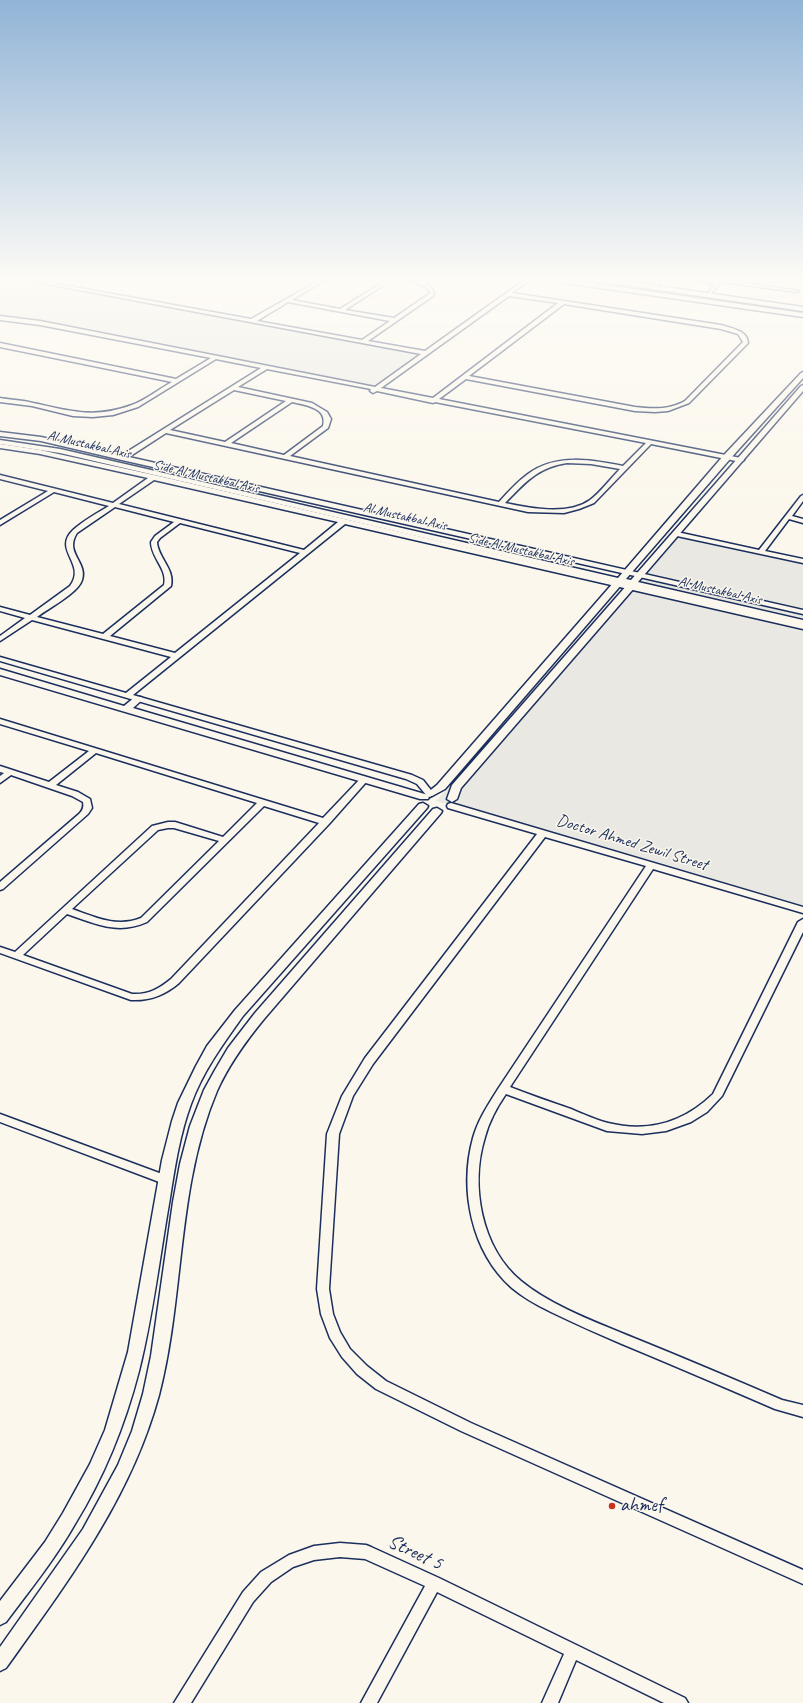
<!DOCTYPE html>
<html>
<head>
<meta charset="utf-8">
<style>
	body { margin:0 }
	canvas { display:block; background:#fbf7ec }
</style>
</head>
<body>
<canvas width="803" height="1703"></canvas>
<script>
const ctx = document.querySelector('canvas').getContext('2d');
ctx.lineJoin = 'round';
function paint(path, color) { ctx.fillStyle = color; ctx.fill(path, 'evenodd'); }
function trace(path, color, width, dash) { ctx.strokeStyle = color; ctx.lineWidth = width; ctx.lineCap = dash ? 'butt' : 'round'; ctx.setLineDash(dash || []); ctx.stroke(path); }
function drawText(font, color, halo, rows, align = 'center') {
  ctx.font = font + ' Caveat,sans-serif'; ctx.lineWidth = 3; ctx.setLineDash([]); ctx.textBaseline = 'middle'; ctx.strokeStyle = halo; ctx.fillStyle = color; for (const [text, x, y, turn = 0] of rows) {
    ctx.save(); ctx.translate(x, y); ctx.rotate((+turn || 0) * Math.PI / 180); ctx.textAlign = isNaN(turn) ? turn : align; if (halo) ctx.strokeText(text, 0, 0); ctx.fillText(text, 0, 0); ctx.restore();
  }
}
paint(new Path2D(`
	M0 281H40L422 351 369 389 32 323 0 319Z
	M672 530 803 558V907L436 801Z`), '#eae8e2');
const minor = new Path2D(`
	M31 281H41L251 319 318 281H323L292 300 340 309 385 281H390L345 310 394 318 429 294 430 292 426 287 412 281C422 281 429 283 434 292L433 296 368 341 425 351 523 281H528L512 293 721 325C731 328 748 331 748 343L689 403 668 411 655 412 635 411 466 379 439 399 741 458 744 460 741 462 651 444 594 503 579 509 564 513 528 512 166 433 129 457 803 610V614L122 460 41 441 0 436V432L41 437 122 455 261 368 216 359 138 407 113 415 93 417 73 416 32 406 0 402V398C11 400 23 400 33 403 72 411 93 419 132 405 146 400 159 389 172 382L0 347V343L176 379 211 358 40 325 0 320V316L40 321 375 387 421 354ZM509 296 558 303 433 398 381 388ZM288 302 390 321 362 340 257 321ZM564 304 721 329 738 334 743 342 685 401C669 410 653 409 635 407L469 376ZM267 369 371 389 370 391 373 393 377 391 433 403 435 402 646 443 623 466C592 460 556 453 528 474 517 482 508 492 499 502L290 456 328 428 331 419 327 412 312 403 238 387ZM234 390 286 401 225 442 170 430ZM292 402C306 405 328 408 323 426L284 455 231 443ZM567 463 591 464 620 469C611 478 600 493 590 500 568 516 529 508 505 503 525 483 536 468 567 463Z
	M657 281H662L654 288H650V286Z
	M700 281 716 282 717 281H733L799 291 797 292 721 282 709 296 707 295 714 285Z
	M0 444 40 450 154 475 803 625V629L345 524 133 695 412 775 423 780 434 794 430 797 427 796 417 784 406 779 0 661V657L126 693 171 657 32 620 0 641V636L25 618 0 611V607L30 615 70 586C87 564 52 550 73 530 83 521 97 513 109 506L54 492 0 525V520L48 491 0 479V475L113 503 148 478 40 454 0 448ZM154 480 338 522 304 550 119 504ZM115 507 174 522 155 536 151 542C151 558 168 569 164 585L103 634 37 617C49 608 78 593 82 580 88 562 64 553 77 533ZM180 523 300 553 175 653 110 636 171 586C175 569 158 558 157 542L160 538Z
	M803 495V501L792 516 803 519V523L789 519 765 551 803 559V563L677 536 674 534 677 532 759 550 801 496Z
	M0 719 323 818 361 778H367L368 780 329 824 179 983C165 995 150 1001 131 1000L0 953V947L15 952 152 826 168 822H175L223 837 257 803 96 753 56 785 78 792 90 799 92 808 88 814 3 889 0 890V882L79 814C83 810 84 807 83 802L72 796 11 775 0 783V776L4 773 0 772V766L49 782 89 751 0 724ZM264 806 319 823 171 979C159 989 148 995 132 994L23 955 67 914C96 924 118 935 147 922ZM168 828H174L219 841 141 918C117 928 95 917 72 909L158 830Z
	M451 803 803 907V913L653 869 510 1087C530 1095 551 1102 571 1109 583 1114 596 1120 608 1123 649 1133 684 1122 713 1094L798 922 803 919V932L722 1096 707 1112 691 1122 666 1131 642 1134 607 1131 506 1094C497 1107 489 1122 485 1137 470 1185 481 1248 521 1281 551 1306 598 1323 634 1338 684 1358 733 1379 782 1400L803 1405V1417L775 1409C724 1387 673 1365 622 1344 598 1334 574 1323 551 1312 537 1305 524 1298 512 1288 471 1252 459 1189 473 1138 478 1120 488 1105 498 1089L646 866 545 837 373 1064 353 1096 339 1134 329 1289 333 1314 340 1332 350 1349 367 1366 386 1381 471 1423 803 1570V1584L461 1431 376 1389 357 1374 342 1357 330 1338 321 1314 317 1289 327 1134 342 1096 365 1058 537 834 448 808 447 806 448 804Z
	M0 1114 170 1177 172 1180 170 1183 166 1184 162 1183 0 1122Z
	M340 1543 366 1545 371 1547 439 1578 685 1698 688 1703H664L576 1660 558 1703H542L564 1654 437 1592 377 1703H361L425 1586 365 1559 340 1557 314 1560 293 1567 271 1582 253 1602 191 1703H174L243 1592 261 1572 289 1555 314 1546Z`);
const tertiary = new Path2D(`
	M562 281H577L803 313V317L565 283Z
	M803 372V378L730 459 626 579 631 580 801 386 803 385V391L638 582 803 620V626L635 587 461 788 457 799 452 802 447 799 452 785 627 585 622 584 445 789 432 796 427 793 437 785 614 582 60 453 0 444V440L60 449 618 578 724 455 801 373Z
	M0 669 124 706 135 697H141L143 699 133 708 428 795 429 797 428 799H420L0 675Z
	M423 803 428 806 427 808 243 1016C223 1044 203 1071 191 1104 180 1134 175 1166 170 1198 160 1255 153 1316 139 1371 125 1425 104 1477 75 1524 55 1559 30 1590 6 1622L0 1625V1601L45 1542 63 1513 90 1464 105 1430 128 1352 162 1160 172 1121 178 1103 196 1066 207 1046 235 1010 419 804Z
	M437 808 442 811 441 813 264 1019C246 1041 229 1064 217 1091 176 1188 185 1295 159 1395 131 1498 67 1583 6 1668L0 1671V1647L83 1529 118 1465 132 1431 143 1394 151 1356 173 1202 180 1164 190 1126 204 1090 215 1070 228 1048 255 1013 433 809Z`);
const primary = new Path2D(`
	M606 281H624L803 307V311L610 283Z`);
trace(minor, '#1b2f5e', 3);
trace(tertiary, '#1b2f5e', 3);
trace(primary, '#1b2f5e', 3);
paint(minor, '#fbf7ec');
paint(tertiary, '#fbf7ec');
paint(primary, '#fbf7ec');
const sky = ctx.createLinearGradient(0, 0, 0, 519);
sky.addColorStop(0, '#91b4d6');
sky.addColorStop(0.54, '#fdfbf6');
sky.addColorStop(1, '#fdfbf600');
ctx.fillStyle = sky;
ctx.fillRect(0, 0, 803, 519);
for (const [x, y, r, color] of [
	[612,1506,4,"#c8321e"]
]) { const dot = new Path2D(); dot.arc(x, y, r, 0, 2 * Math.PI); ctx.fillStyle = color; ctx.fill(dot); trace(dot, '#fbf7ec', 1.5); }
drawText('14px', '#1b2f5e', '#fbf7ec', [
	["Al Mustakbal Axis",89,445,13],
	["Side Al Mustakbal Axis",206,477,13],
	["Al Mustakbal Axis",405,517,13],
	["Side Al Mustakbal Axis",521,550,13],
	["Al Mustakbal Axis",720,591,13]
]);
drawText('17px', '#1b2f5e', '#fbf7ec', [
	["Doctor Ahmed Zewil Street",632,843,17]
]);
drawText('20px', '#1b2f5e', '#fbf7ec', [
	["ahmef",620,1506]
], 'left');
drawText('20px', '#1b2f5e', '#fbf7ec', [
	["Street 5",415,1553,25]
]);
</script>
</body>
</html>
